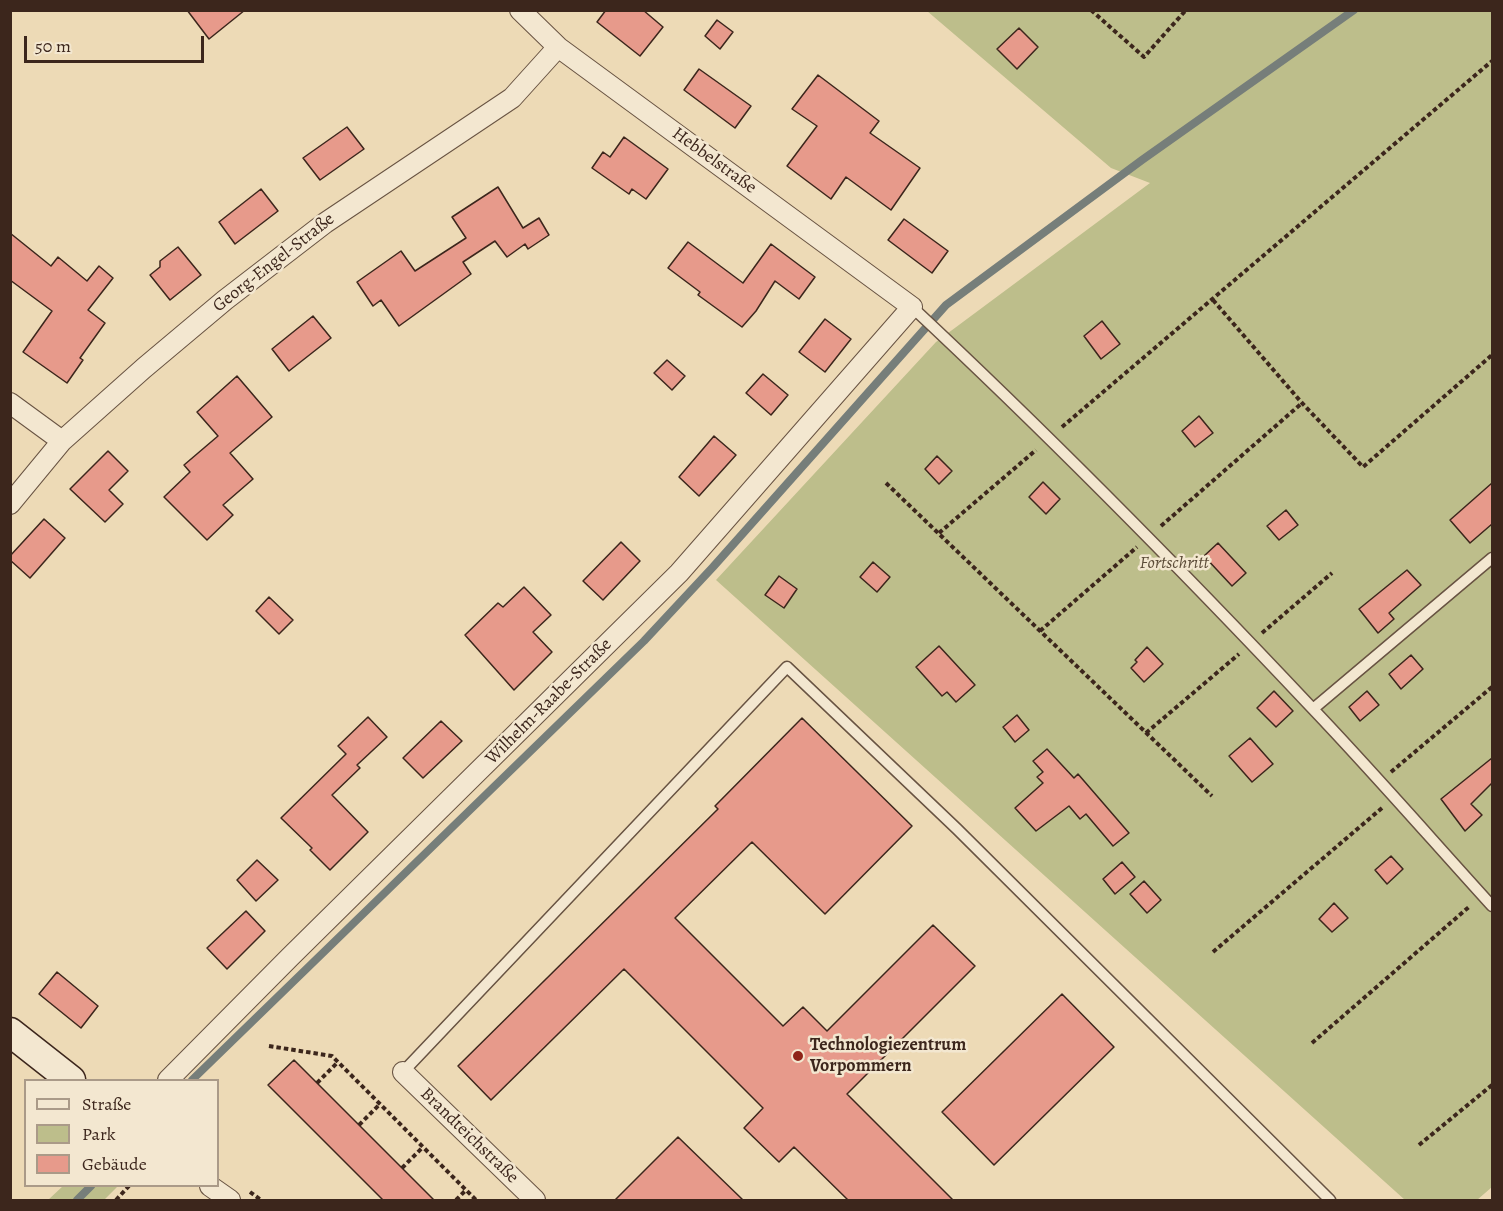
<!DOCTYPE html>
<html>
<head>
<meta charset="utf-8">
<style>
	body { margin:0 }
	#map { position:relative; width:1503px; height:1211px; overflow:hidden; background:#eddab6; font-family:Alegreya,serif }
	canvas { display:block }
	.frame { position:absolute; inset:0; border:12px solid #3c261c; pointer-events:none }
	.legend { position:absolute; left:24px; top:1079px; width:195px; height:108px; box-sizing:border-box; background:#f3e7d0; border:2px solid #aa9a88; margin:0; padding:8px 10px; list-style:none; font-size:18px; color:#3c261c }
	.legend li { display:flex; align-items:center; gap:12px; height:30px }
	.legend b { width:30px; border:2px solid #aa9a88 }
	.scale { position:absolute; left:24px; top:36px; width:180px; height:27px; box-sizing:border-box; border:3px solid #3c261c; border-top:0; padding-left:8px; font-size:18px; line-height:21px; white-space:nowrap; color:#3c261c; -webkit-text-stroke:4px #f3e7d0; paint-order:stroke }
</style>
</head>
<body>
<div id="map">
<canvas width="1503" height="1211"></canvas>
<div class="frame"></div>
<ul class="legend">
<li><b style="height:8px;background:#f3e7d0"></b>Straße</li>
<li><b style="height:16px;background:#bdbe8b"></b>Park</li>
<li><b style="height:16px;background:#e79a8b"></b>Gebäude</li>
</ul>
<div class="scale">50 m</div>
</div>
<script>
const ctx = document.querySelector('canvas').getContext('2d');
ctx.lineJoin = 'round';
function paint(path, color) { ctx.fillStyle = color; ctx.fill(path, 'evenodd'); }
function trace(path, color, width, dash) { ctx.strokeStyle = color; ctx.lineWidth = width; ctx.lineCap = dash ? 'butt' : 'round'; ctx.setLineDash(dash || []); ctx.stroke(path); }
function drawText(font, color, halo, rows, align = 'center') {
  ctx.font = font + ' Alegreya,serif'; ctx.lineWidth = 5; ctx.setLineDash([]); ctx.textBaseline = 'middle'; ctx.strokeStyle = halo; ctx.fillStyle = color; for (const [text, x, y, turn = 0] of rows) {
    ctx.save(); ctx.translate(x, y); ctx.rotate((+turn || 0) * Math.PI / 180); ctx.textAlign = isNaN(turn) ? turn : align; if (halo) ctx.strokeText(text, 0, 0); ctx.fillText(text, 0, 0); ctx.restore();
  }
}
paint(new Path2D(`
	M927 11H1492V1187L1477 1200H1405L716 580 936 342 1150 183 1111 168Z
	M63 1186H115L117 1187 104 1200H48Z`), '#bdbe8b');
trace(new Path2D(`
	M192 1080 644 641 713 567 946 305 1142 160 1354 10
	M77 1200 91 1186`), '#767e7a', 8);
const building = new Path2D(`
	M187 10H245L209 39Z
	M606 10H643L663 27 640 56 597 22Z
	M717 20 733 32 720 49 705 36Z
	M1019 28 1038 47 1017 69 997 49Z
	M699 69 751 106 735 128 684 90Z
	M818 75 879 121 870 133 920 168 891 210 846 177 831 199 787 166 817 126 792 109Z
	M347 127 364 149 320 180 303 158Z
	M624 137 668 169 646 199 632 189 629 194 592 168 603 152 610 157Z
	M498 187 523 228 539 218 549 235 528 249 525 244 507 257 495 241 463 262 471 274 399 326 381 300 373 306 357 282 401 251 415 271 466 238 452 217Z
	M261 189 278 211 235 244 219 222Z
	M904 219 948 251 932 273 888 240Z
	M10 233 51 266 58 257 87 281 99 266 113 278 88 310 105 323 80 358 83 360 67 383 23 352 52 311 10 280Z
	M688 242 743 283 771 244 815 277 799 299 775 281 756 311 742 327 698 295 700 292 668 268Z
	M178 247 201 275 170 300 150 275 160 267V261Z
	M313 316 331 338 289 371 272 349Z
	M825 319 851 339 825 372 799 352Z
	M1102 321 1120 344 1101 359 1084 336Z
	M667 360 685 376 672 390 654 373Z
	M763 374 788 395 771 415 746 393Z
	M237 376 272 417 230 453 253 479 223 505 233 515 207 540 164 497 190 472 184 465 218 436 197 412Z
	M1199 416 1213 433 1195 447 1182 431Z
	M714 436 736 455 699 496 679 477Z
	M108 451 128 471 109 490 123 504 105 522 70 489Z
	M937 456 952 471 939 484 925 469Z
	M1043 482 1060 499 1046 514 1029 497Z
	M1492 483V524L1470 543 1450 520Z
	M1286 510 1298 525 1279 540 1267 526Z
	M44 519 65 538 30 578 10 560V556Z
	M621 542 640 561 603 600 583 581Z
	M1218 543 1246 573 1232 586 1204 556Z
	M873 562 890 577 877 592 860 577Z
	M1407 570 1421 585 1389 613 1394 619 1378 633 1359 609Z
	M779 576 797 589 784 608 765 595Z
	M524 587 551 615 533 632 552 652 514 690 465 635 498 603 503 607Z
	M269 597 293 620 279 634 256 611Z
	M939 646 975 685 956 702 947 692 942 696 916 667Z
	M1147 647 1163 664 1144 682 1131 668 1137 662 1135 660Z
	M1411 655 1423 669 1401 689 1389 674Z
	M1274 691 1293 711 1276 727 1257 708Z
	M1367 691 1379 705 1360 721 1349 707Z
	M1017 715 1029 730 1015 742 1003 727Z
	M368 717 387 737 357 765 360 768 332 795 368 832 330 870 310 850 312 848 281 818 346 754 338 746Z
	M802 718 912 826 825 914 752 842 675 918 783 1026 803 1007 827 1031 933 925 975 966 847 1094 953 1200H848L794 1147 779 1162 744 1128 763 1108 624 969 491 1100 458 1066 718 809 715 806Z
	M441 721 462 741 423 778 403 758Z
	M1250 738 1273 764 1252 782 1229 756Z
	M1047 749 1074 778 1078 774 1129 833 1113 846 1086 814 1080 819 1069 806 1036 831 1015 808 1043 783 1037 777 1043 772 1033 761Z
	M1492 758V783L1471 804 1482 815 1465 831 1441 799Z
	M1391 856 1403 869 1387 884 1375 870Z
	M257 860 278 880 256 901 237 880Z
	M1122 862 1135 877 1115 894 1103 879Z
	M1144 881 1161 900 1147 913 1130 894Z
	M1334 903 1348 918 1332 932 1319 919Z
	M246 911 265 931 227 969 207 948Z
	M57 972 98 1006 81 1028 39 994Z
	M1062 994 1114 1047 994 1165 942 1112Z
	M294 1060 434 1200H383L268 1085Z
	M678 1137 743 1200H615Z`);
paint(building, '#e79a8b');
trace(building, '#3c261c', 1.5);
const lane = new Path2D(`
	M912 307C1050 436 1183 571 1312 708 1374 773 1432 840 1492 906
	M1313 709 1492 558
	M403 1072 787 667 957 829 1330 1200`);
const street = new Path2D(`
	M10 403 62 441
	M10 504 62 441 144 368 225 300 325 223 512 98 558 47
	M403 1072 535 1200
	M168 1080 290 957 679 573 912 307 558 47 520 10
	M210 1186 230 1200`);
const secondary = new Path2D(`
	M10 1032 71 1080`);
trace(lane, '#685342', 13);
trace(street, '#685342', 22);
trace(secondary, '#3c261c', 31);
trace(new Path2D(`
	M1091 10 1144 57 1186 10
	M1213 300 1302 403 1363 467 1492 355
	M1062 427 1492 61
	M886 483 1212 796
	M1161 526 1302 403
	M939 533 1036 450
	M1040 631 1137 547
	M1262 633 1332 573
	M1146 733 1239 654
	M1391 772 1492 687
	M1213 952 1382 808
	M1312 1043 1470 906
	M269 1046 332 1056 476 1200
	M317 1083 338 1062
	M359 1125 380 1104
	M1419 1145 1492 1085
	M402 1168 423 1147
	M250 1192 261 1200
	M116 1200 129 1186
	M456 1200 466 1190`), '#3c261c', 4, [4.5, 3]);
trace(lane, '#f3e7d0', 10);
trace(street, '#f3e7d0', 20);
trace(secondary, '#f3e7d0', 28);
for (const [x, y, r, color] of [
	[798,1056,6,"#8f2418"]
]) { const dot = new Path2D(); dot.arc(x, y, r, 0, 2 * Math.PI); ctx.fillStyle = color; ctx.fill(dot); trace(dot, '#f3e7d0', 2); }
drawText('18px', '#3c261c', '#f3e7d0', [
	["Hebbelstraße",714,161,36],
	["Georg-Engel-Straße",274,263,-38],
	["Wilhelm-Raabe-Straße",549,702,-45],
	["Brandteichstraße",469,1136,44]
]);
drawText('italic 18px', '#5c4c38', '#f3e7d0', [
	["Fortschritt",1174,564]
]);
drawText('bold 18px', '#3c261c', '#f3e7d0', [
	["Technologiezentrum",810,1046],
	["Vorpommern",810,1067]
], 'left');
</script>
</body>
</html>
